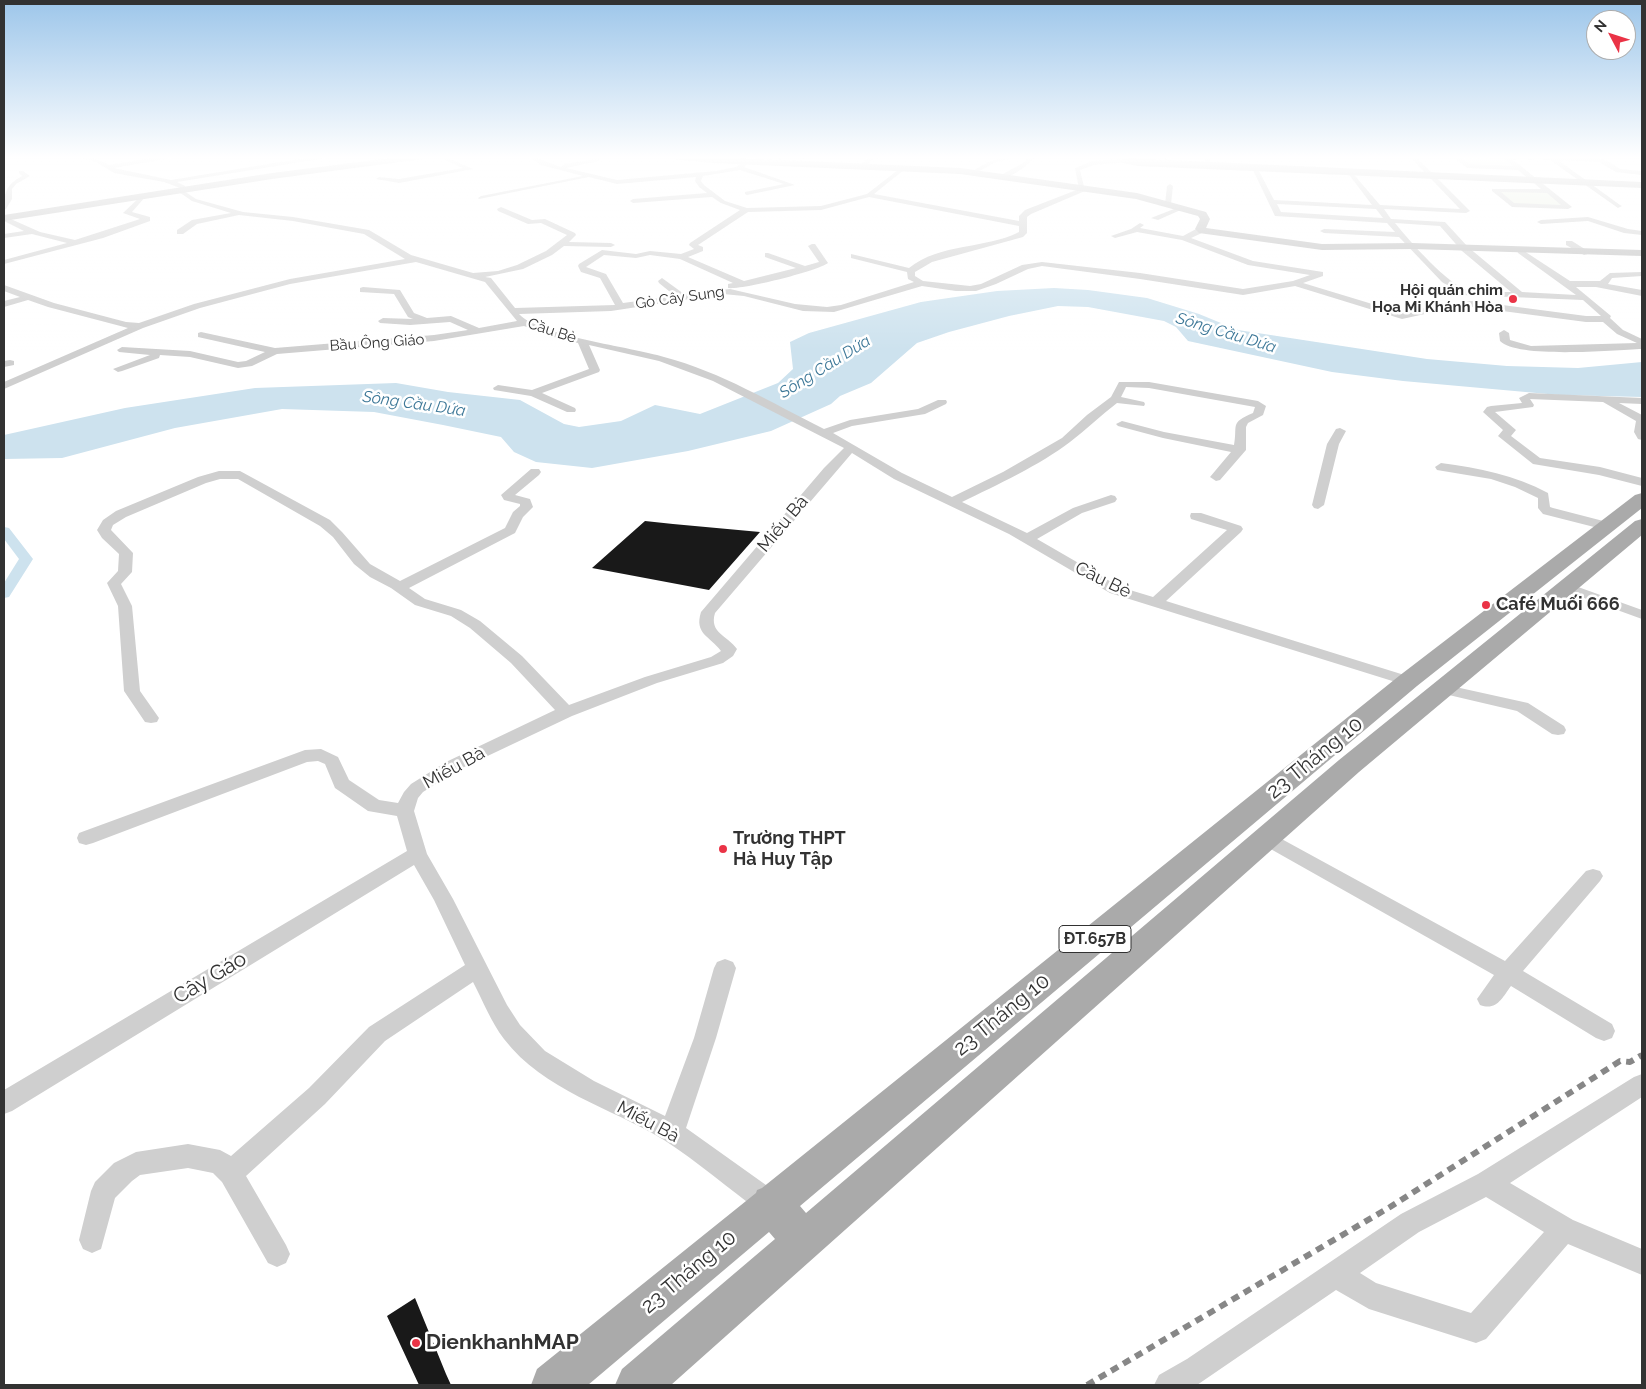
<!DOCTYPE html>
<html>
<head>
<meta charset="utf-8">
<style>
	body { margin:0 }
	#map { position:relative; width:1646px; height:1389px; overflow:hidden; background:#fff; font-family:Raleway,sans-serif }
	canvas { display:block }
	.frame { position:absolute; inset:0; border:5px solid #323232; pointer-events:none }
	.north { position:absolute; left:1586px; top:10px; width:50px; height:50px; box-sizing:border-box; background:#fff; border:1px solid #adadad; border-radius:50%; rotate:310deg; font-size:14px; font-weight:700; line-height:20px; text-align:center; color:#323232 }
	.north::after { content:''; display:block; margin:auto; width:18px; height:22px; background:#ea3346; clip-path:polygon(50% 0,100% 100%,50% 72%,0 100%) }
</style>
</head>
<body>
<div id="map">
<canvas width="1646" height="1389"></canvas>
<div class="frame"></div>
<div class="north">N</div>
</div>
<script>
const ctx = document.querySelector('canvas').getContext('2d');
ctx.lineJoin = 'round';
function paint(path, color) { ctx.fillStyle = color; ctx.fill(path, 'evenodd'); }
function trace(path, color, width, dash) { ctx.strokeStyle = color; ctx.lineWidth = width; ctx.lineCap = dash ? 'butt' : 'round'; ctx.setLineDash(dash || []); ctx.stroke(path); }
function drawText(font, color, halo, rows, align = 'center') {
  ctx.font = font + ' Raleway,sans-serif'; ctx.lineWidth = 5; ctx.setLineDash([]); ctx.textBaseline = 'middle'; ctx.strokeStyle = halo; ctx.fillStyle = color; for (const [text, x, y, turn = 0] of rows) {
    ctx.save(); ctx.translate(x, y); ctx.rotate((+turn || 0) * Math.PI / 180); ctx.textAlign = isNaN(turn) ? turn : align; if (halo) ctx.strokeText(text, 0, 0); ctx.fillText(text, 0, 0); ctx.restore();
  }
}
paint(new Path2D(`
	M1457 156 1504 157 1517 168 1468 165Z
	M1498 190 1549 193 1565 205H1515Z`), '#e8eee0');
paint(new Path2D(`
	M1054 288 1088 290 1147 298 1199 314 1238 330 1427 359 1507 366 1578 368 1642 362V397L1559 395 1403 381 1332 372 1188 341 1176 327 1164 321 1088 307 1058 306 1009 316 949 332 917 343 871 383 840 396 831 404 771 431 688 451 592 468 536 462 514 452 501 437 443 425 374 412 282 409 175 428 62 458 4 459V435L125 408 255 388 396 383 448 392 520 400 564 424 579 427 621 421 655 405 700 414 778 383 793 369 790 342 809 333 921 302 997 291Z`), '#cde2ee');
paint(new Path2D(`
	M4 527 9 528 33 559 9 597 4 598V583L19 559 4 539Z`), '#cde2ee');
paint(new Path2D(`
	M645 521 673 524 760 532 709 590 592 568Z
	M415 1298 446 1374 451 1385H419L387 1316Z`), '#191919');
paint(new Path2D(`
	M73 156C86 155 98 159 109 165L164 156H175L172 158 114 168 171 180 317 156H329L326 158 177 182 185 186V188L181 189 196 199 243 212 293 217 369 230 411 255 473 273 498 271 517 265 546 251 567 235 541 223 528 224 498 211 497 209 501 207 532 220 545 219 575 233 576 235 569 242 611 243 615 245 611 247 564 246 552 255 523 269 485 277 491 278 515 308 615 305 600 278 581 272 578 266 579 264 602 250 636 254 650 251 681 254 694 249 689 245 690 243 740 210 721 203 712 197 633 203 630 201 633 199 707 193 699 187 695 181 696 177 617 184 589 177 479 199 478 198 481 196 583 176 541 165 527 156C535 156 551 164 561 167L564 164 599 159V161L566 168 617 180 716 171 736 167 747 160 750 162 744 167 795 185 747 195 745 194V192L784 184 740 170 703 176 701 181 704 185 725 201 747 208 821 206 867 194 903 166 905 167V169L874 194 1019 221V216L1025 210 1079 189 1075 168 1093 161 1176 156 1173 158 1094 165 1080 170 1085 191 1031 214 1027 217V233L1023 237 932 262 915 272V276L923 281 970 286 981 284 1022 265 1042 262 1140 273 1243 289 1293 281 1310 275 1248 265 1182 240 1137 232 1115 238 1111 236 1131 229 1140 223 1144 225 1140 228 1183 236 1198 228H1204V232L1191 238 1253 261 1323 272V276L1303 283 1402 313 1443 304 1472 301 1586 316H1601L1583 300 1463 295 1442 282 1399 237 1324 233 1320 231 1324 229 1395 232 1387 223 1275 216 1252 168 1257 167 1274 200 1372 205 1347 172 1350 170 1380 205 1460 209 1409 156H1415L1470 211 1466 213 1384 209 1391 219 1445 222 1468 247 1522 292 1576 295 1518 253 1517 251 1521 249 1570 281H1600L1610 273 1642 272V276L1612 278 1608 284 1642 290V296L1596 287H1576L1611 316 1610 318 1623 330 1642 339V349C1614 350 1518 359 1500 341L1499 333 1504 330 1509 333 1510 340 1531 346 1637 343 1617 334 1603 322H1586L1472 307 1443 310 1402 319 1295 286 1243 295 1140 279 1042 266 1028 269 996 284 976 291H956L922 286 834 312 803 311 744 296 723 294 611 311 519 314C539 336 632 347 664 357 721 372 772 403 824 429L850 420 918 409 938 400H946L947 402 946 404 925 414 852 426 833 433 902 473 952 497 1003 472 1062 438 1087 415 1111 397 1119 382H1149L1258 401 1266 406 1263 415 1248 423 1246 427V450L1220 480 1216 481 1210 477 1231 452 1163 438 1118 426 1116 424 1122 421 1164 432 1234 445C1238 425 1229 423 1253 413L1255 407 1149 388 1126 387 1121 397 1144 402 1145 404 1144 406 1117 403C1101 415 1086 430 1070 442 1040 465 997 485 962 502L1027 533 1073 508 1111 495 1115 496 1117 499 1115 502 1082 513 1037 539 1120 587 1153 597 1227 530 1191 519 1190 516 1191 513H1201L1241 526 1243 529 1241 532 1166 601 1414 678 1416 681 1414 684H1402L1110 593 1009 534 894 479 852 453 715 613C709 633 727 635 737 649L733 656 723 663 657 683 572 716 458 770 423 792 418 798 414 811 427 854 453 899 507 1005 520 1025 545 1051 594 1081 665 1116 694 1038 714 968 717 962 725 959 733 962 736 968 716 1038 686 1128 780 1195 784 1204 780 1213 771 1217 762 1213C729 1189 698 1162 664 1140 610 1107 544 1091 504 1039 491 1022 483 1001 473 982L385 1041 325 1104 246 1176 286 1245 290 1254 286 1263 277 1267 268 1263 222 1182 213 1173 188 1168 140 1175 132 1181 115 1198 101 1249 92 1253 83 1249 79 1240 91 1191 95 1182 114 1163 136 1152 188 1144 220 1150 231 1156 309 1088 369 1027 465 965 434 900 414 865 12 1111 4 1114V1090L407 851 397 816 368 811 335 788 325 764 318 761 307 762 93 843 86 845 79 843 77 838 79 833 305 750 321 749 338 757 349 780 379 800 398 803 404 792 411 784 446 762 555 710 511 663 470 628 451 616 415 605 391 588 370 577 354 564 333 537 320 526 238 479H220L206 483 126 517 113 525 111 530 133 553 132 572 121 584 132 606 140 691 159 718 157 722 151 723 145 722 124 691 118 606 107 583 118 571 119 554 102 538 97 530 103 520 116 511 198 477 219 471H240L330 520 342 532 370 564 400 581 505 528 513 512 520 506V504L504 500 501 495 531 469H539L541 472 539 475 515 495 530 499 533 507 523 517 515 533 409 588 425 599 461 610 480 621 522 656 569 705 645 677 711 657 721 651C710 636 694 634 701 612L824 468 844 448 713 381 659 361 589 345 600 370 599 372 542 393 575 408 576 410 575 412H567L531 396 494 390 493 388 498 385 532 390 589 369 578 343 557 338 524 326 434 341 277 354 252 366 238 368 190 357 160 355 159 358 122 371 118 372 113 369 150 355 119 352 117 350 122 347 190 351 238 362 246 361 265 352 198 337V333L201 332 275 348 434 335 468 330 450 322 410 325 380 323 378 321 383 318 413 319 408 317 394 294 360 292V288L363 287 400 290 414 313 427 318 451 316 479 328 517 321 485 282 416 262 290 284 200 308 143 328 4 389V382L128 328 48 307 28 300 4 307V301L20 297 4 291V285L54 303 126 322 139 323 194 304 290 279 405 259 364 234 293 221 239 215 197 224 183 234H177V230L192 220 231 213 192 201 176 190 180 188 164 182 114 173 96 162ZM869 197 1019 226V232C986 249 940 243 909 268L851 254V258L907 272 908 279 914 282 841 305 827 307 795 304 730 289 684 294 662 278 658 281 659 283 675 296 623 303 606 274 586 267 604 255 636 258 650 255 680 259 733 283 728 284V288C743 290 817 271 828 263L815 244H812L808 246 819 262 805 266 768 253H765V257L796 268 744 281 688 257 703 251V247L698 245 748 212 821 210ZM1277 204 1376 209 1383 218 1281 212ZM1395 223 1440 226 1462 251 1511 292C1498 292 1482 293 1469 290 1449 287 1409 240 1395 223Z
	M436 156H443L473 169 399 183 376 179 379 177 399 179 463 168Z
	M707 156H714L704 161 699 160Z
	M781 156H805L806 157 803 159H779Z
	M875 156H889L872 160 865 167H861L860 166 868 157Z
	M1010 156H1018L994 163 974 174 969 173 990 161Z
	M1030 156H1036C1028 165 1013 178 1001 177V175L1023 163Z
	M1205 156 1210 157V167L1205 166Z
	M1260 156H1271L1268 158Z
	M1452 156H1458L1469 164 1513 166 1504 159 1482 158 1479 156 1599 158 1608 161 1620 169 1642 171V175L1616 172 1599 162 1558 160 1620 205 1622 206 1618 208 1550 160 1512 159 1572 207 1568 209 1512 207 1492 191V189H1541L1518 170 1467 168ZM1501 192 1547 193 1561 205 1514 203Z
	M19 171H23L30 176 16 184 12 189V199L6 209 4 210C4 192 6 185 22 176L19 173Z
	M1170 184 1173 186 1171 204 1168 206 1165 204 1167 186Z
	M143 194 146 196 132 212 150 217V221L103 238 4 264V260L67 243 32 234 4 238V234L24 231 4 221V216L40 232 75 240 140 219 123 213Z
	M1179 207 1185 208 1158 220 1151 218Z
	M1588 217 1628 229 1642 231V235L1624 233 1588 221 1541 224 1537 222 1541 220Z
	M1566 241H1572L1591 253 1584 255 1566 245Z
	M10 360 14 361V365L4 367V361Z
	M1529 393 1642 398V404L1619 403 1642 415V440L1638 439 1634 432 1636 421 1603 402 1530 399 1534 405 1533 407 1495 412 1516 430 1511 436 1540 458 1600 467 1642 478V486L1599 475 1533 464 1498 436 1503 430 1483 412 1487 407 1491 406 1522 403 1519 398Z
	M1340 428 1346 431 1339 444 1324 505 1318 509 1314 508 1312 505 1327 444 1336 429Z
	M1441 463C1479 468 1515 475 1548 493L1550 507 1553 508 1611 523 1613 526 1606 530 1543 514 1538 508V498L1515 487 1491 479 1437 470 1435 467Z
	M1567 583 1642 610V619L1562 590 1560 587 1562 584Z
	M1442 684 1528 703 1564 726 1566 730 1564 734 1558 735 1552 734 1517 711 1436 692 1434 689 1436 686Z
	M1267 831 1505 961 1586 871 1593 869 1600 871 1603 876 1600 881 1523 971 1612 1024 1615 1031 1612 1038 1604 1041 1596 1038 1511 986C1502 998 1497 1011 1480 1005L1477 999 1494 975 1260 843 1258 838 1260 833Z
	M1642 1074V1097L1510 1183 1573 1220 1642 1249V1275L1568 1244 1486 1339 1476 1343 1369 1309 1336 1290 1197 1385H1154L1159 1375 1187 1359 1401 1214 1478 1174 1634 1077ZM1486 1197 1544 1232 1471 1313 1376 1283 1360 1273 1419 1232Z`), '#cfcfcf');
paint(new Path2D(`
	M406 156H426L422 159 272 179 4 221V215L272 173Z
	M667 156H693L960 168 1137 193 1206 212 1210 219 1206 228 1322 244 1412 243 1642 250V256L1412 249 1322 250 1199 233 1195 229 1200 219 1198 216 1136 199 960 174 713 163 671 159Z
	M1125 158 1642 182V188L1138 166 1122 163 1121 161Z`), '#bcbcbc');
paint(new Path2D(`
	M1642 493V508L1417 686 800 1206 806 1213 1339 760 1635 521 1642 519V535L1359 772 671 1385H615L622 1369 775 1239 769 1232 588 1385H531L537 1369 756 1193 757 1190 762 1188 1399 676 1635 495Z`), '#aaa');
trace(new Path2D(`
	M1087 1385 1390 1207 1620 1061 1630 1062 1642 1055`), '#878787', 6, [8, 6]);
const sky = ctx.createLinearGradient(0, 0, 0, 350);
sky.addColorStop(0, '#9dc6ea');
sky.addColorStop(0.45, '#fff');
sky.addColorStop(1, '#ffffff00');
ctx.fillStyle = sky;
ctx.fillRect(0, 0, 1646, 350);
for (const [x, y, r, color] of [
	[1513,299,5,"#ea3346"],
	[1486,605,5,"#ea3346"],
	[723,849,5,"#ea3346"],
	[416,1343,5,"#ea3346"]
]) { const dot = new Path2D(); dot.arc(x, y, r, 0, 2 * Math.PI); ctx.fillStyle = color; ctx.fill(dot); trace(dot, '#fff', 2); }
drawText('bold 15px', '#323232', '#fff', [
	["Hội quán chim",1503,290],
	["Họa Mi Khánh Hòa",1503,307]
], 'right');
drawText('15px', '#323232', '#fff', [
	["Gò Cây Sung",680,298,-8],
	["Cầu Bè",552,331,18],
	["Bầu Ông Giáo",377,343,-4]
]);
drawText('italic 16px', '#3c7797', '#fff', [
	["Sông Cầu Dứa",1226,333,17],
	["Sông Cầu Dứa",825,367,-32],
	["Sông Cầu Dứa",414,404,8]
]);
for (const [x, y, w] of [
	[1095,939,72]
]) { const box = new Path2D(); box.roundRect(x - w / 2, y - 13.5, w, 27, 4); ctx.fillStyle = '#fff'; ctx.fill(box); trace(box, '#323232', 1); }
drawText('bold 16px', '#323232', null, [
	["ĐT.657B",1095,939]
]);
drawText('18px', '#323232', '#fff', [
	["Miếu Bà",783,524,-50],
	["Cầu Bè",1103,580,26],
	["Miếu Bà",454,768,-29],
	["Miếu Bà",648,1122,28]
]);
drawText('bold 18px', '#323232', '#fff', [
	["Café Muối 666",1496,605],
	["Trường THPT",733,839],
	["Hà Huy Tập",733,860]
], 'left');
drawText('21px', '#323232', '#fff', [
	["23 Tháng 10",1315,758,-39],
	["Cây Gáo",210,978,-31],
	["23 Tháng 10",1002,1015,-39],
	["23 Tháng 10",689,1272,-40]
]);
drawText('bold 21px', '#323232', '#fff', [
	["DienkhanhMAP",426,1343]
], 'left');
</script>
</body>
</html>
